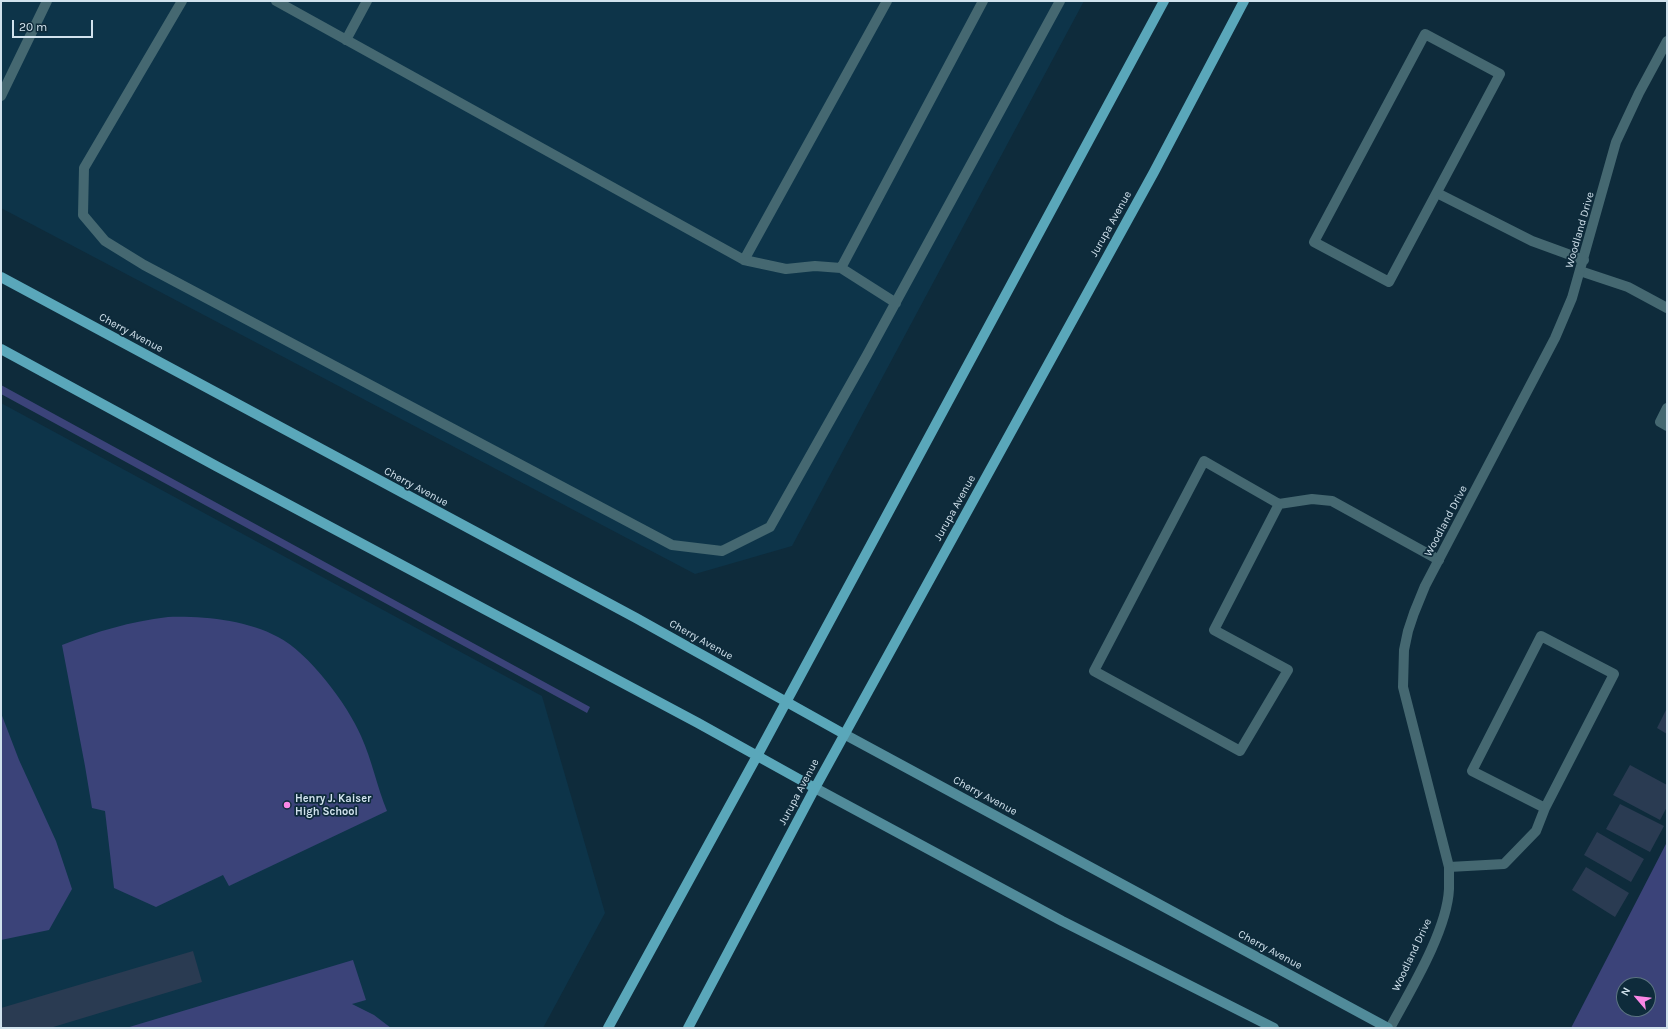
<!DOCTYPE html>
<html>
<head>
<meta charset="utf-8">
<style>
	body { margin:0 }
	#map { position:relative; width:1668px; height:1029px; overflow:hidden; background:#0e2b3b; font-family:Karla,sans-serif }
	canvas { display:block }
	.frame { position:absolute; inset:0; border:2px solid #d1e2ed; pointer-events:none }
	.north { position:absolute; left:1616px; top:977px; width:40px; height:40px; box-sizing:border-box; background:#0e2b3b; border:1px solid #5c7482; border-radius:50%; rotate:298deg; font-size:11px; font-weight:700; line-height:16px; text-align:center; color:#d1e2ed }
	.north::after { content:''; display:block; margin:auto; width:14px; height:18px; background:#fa87e6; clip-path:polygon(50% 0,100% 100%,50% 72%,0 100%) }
	.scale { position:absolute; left:12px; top:20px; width:81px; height:18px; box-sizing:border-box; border:2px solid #d1e2ed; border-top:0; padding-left:5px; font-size:12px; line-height:14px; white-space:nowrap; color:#d1e2ed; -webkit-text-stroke:3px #0e2b3b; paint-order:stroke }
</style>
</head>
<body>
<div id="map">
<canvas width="1668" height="1029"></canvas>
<div class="frame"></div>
<div class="north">N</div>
<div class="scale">20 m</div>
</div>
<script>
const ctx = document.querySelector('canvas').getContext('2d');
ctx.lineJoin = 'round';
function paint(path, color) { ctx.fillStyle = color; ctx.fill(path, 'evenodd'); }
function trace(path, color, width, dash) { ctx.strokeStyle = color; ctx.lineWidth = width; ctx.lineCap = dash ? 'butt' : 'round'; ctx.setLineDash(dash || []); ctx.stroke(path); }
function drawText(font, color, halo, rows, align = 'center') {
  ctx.font = font + ' Karla,sans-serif'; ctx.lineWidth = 3.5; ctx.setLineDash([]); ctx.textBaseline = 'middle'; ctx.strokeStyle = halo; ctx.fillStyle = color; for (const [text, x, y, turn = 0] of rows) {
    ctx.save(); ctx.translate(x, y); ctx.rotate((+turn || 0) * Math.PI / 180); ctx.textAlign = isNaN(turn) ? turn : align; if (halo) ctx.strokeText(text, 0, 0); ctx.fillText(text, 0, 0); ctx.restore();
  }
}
paint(new Path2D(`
	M1 1H1084L792 546 695 574 1 208Z
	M1 403 542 696 605 913 543 1028H1Z`), '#0d3449');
paint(new Path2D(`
	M1 385 590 707 587 713 1 394Z
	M168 617C204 616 246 620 278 637 308 652 348 705 361 736 372 760 377 787 387 811L229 886 223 875 156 907 114 888 105 811 92 808 85 766 62 645C98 631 129 622 168 617Z
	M1 713 19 760 56 841 72 889 49 930 1 940Z
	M1667 842V1028H1571ZM1624 985H1648V1009H1624Z
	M353 960 366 1000 352 1004 374 1015 391 1028H126Z`), '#3b4379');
paint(new Path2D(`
	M1667 708V734L1657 728Z
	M1630 765 1667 785V807L1660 820 1613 795Z
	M1620 804 1664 826 1650 852 1606 829Z
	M1597 832 1644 859 1631 882 1584 855Z
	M1586 867 1629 893 1615 917 1572 890Z
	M193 951 202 982 50 1028H1V1008Z`), '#2a3b52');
trace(new Path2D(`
	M182 1 84 168 83 215 105 241 144 265 672 545 722 551 770 527 867 355 1060 1
	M276 1 744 260 786 269 815 266 841 268 896 303
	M1425 34 1500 74 1389 282 1314 242Z
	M346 40 367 1
	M1 96 47 1
	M1437 193 1532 241 1584 260
	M744 260 887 1
	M841 268 983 1
	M1580 271 1628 287 1667 308
	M1667 408 1660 422 1667 426
	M1279 504 1214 630 1288 670 1240 751 1094 671 1204 461 1279 504 1312 499 1332 501 1439 560
	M1449 867 1504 864 1536 831 1545 808 1614 674 1541 636 1472 771 1545 808`), '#456871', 10);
trace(new Path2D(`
	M1390 1028C1410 991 1447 931 1449 889 1449 882 1449 874 1449 867L1403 687 1404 650 1408 631 1414 613 1425 586 1555 338 1572 298 1616 142 1639 93 1667 41`), '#456871', 10);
trace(new Path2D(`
	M844 734 1388 1028
	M815 788 1062 921 1274 1028`), '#518b9a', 10);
trace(new Path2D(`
	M1 277 636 618 844 734
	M1 349 216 466 698 723 815 788
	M608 1028 757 756 1164 1
	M688 1028 815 788 1154 172 1244 1`), '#5aa7ba', 10);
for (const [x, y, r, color] of [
	[287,805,4,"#fa87e6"]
]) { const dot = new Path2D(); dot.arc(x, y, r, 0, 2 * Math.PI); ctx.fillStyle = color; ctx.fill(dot); trace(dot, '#0e2b3b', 1.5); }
drawText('11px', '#d1e2ed', '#0e2b3b', [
	["Jurupa Avenue",1111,224,-61],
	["Woodland Drive",1580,230,-74],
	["Cherry Avenue",131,333,28],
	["Cherry Avenue",416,487,28],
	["Jurupa Avenue",955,508,-61],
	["Woodland Drive",1446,521,-62],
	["Cherry Avenue",701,640,29],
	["Jurupa Avenue",799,792,-62],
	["Cherry Avenue",985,796,28],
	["Cherry Avenue",1270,950,28],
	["Woodland Drive",1412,955,-65]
]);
drawText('bold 11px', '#d1e2ed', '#0e2b3b', [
	["Henry J. Kaiser",295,799],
	["High School",295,812]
], 'left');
</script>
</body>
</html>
